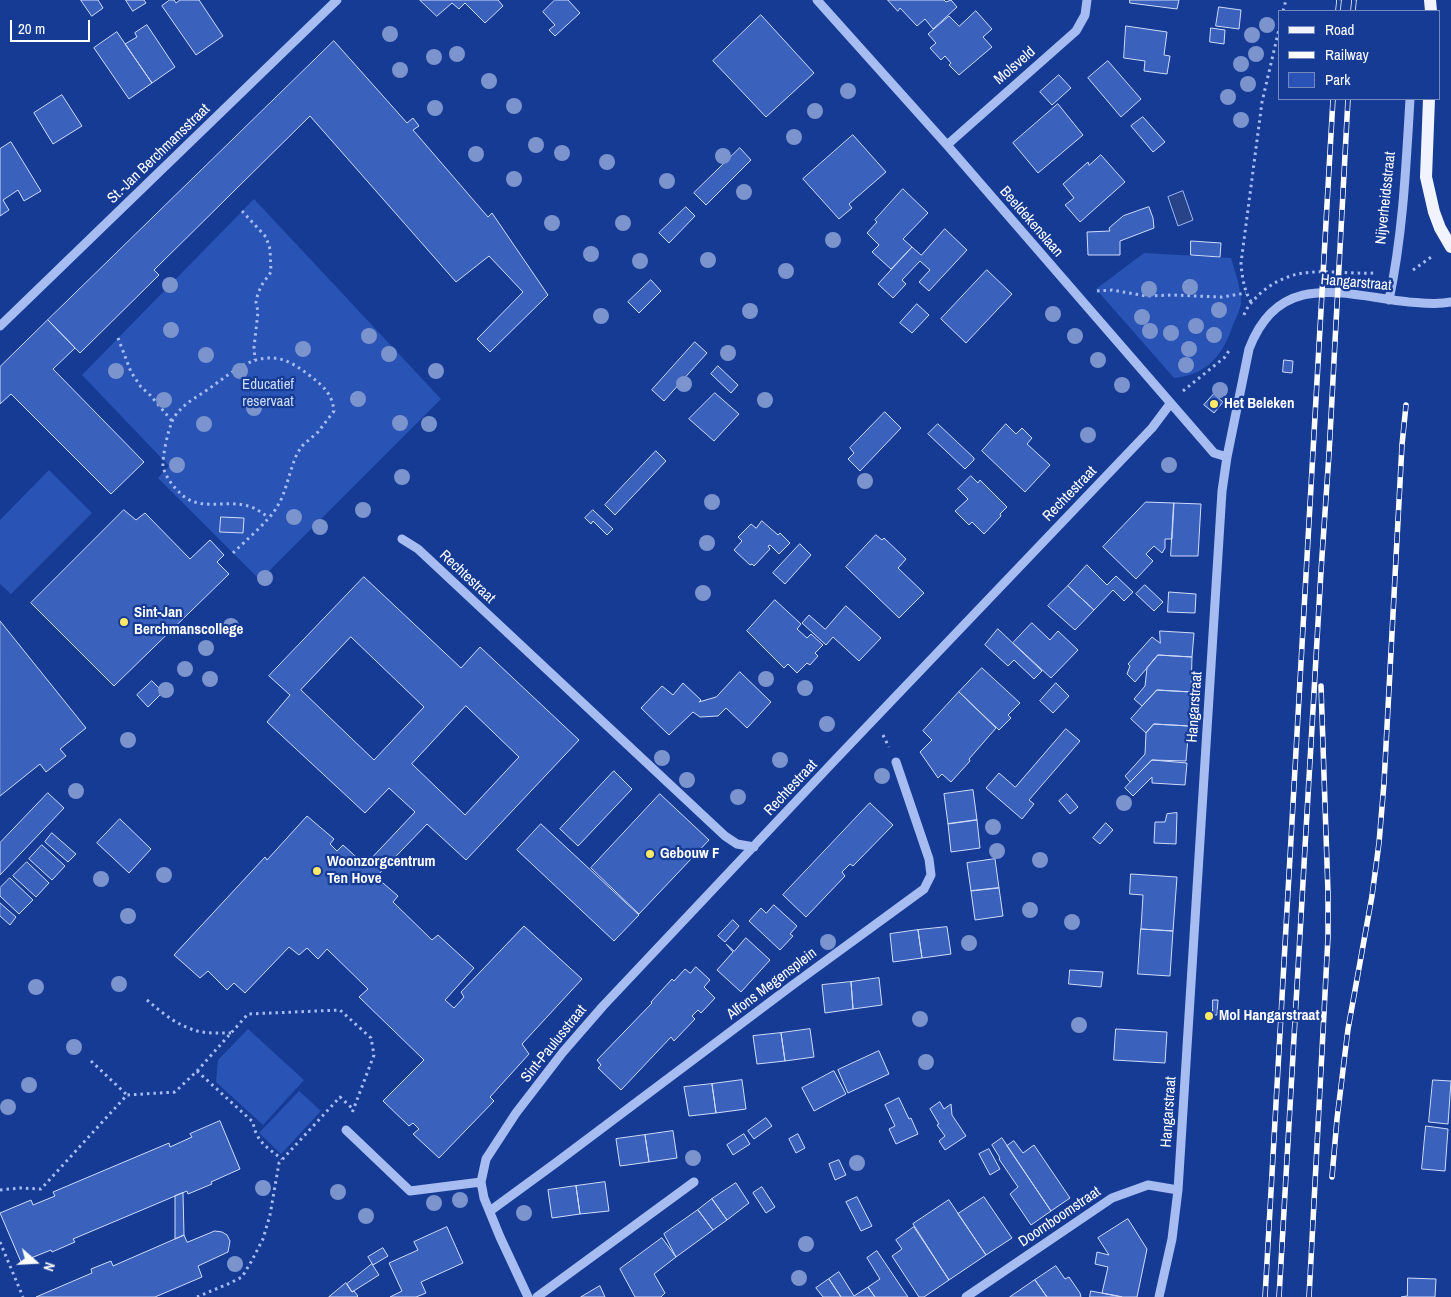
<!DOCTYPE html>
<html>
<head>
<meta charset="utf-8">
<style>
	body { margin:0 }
	#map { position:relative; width:1451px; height:1297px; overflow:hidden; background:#163b95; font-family:"Archivo Narrow",sans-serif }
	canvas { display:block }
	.legend { position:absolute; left:1278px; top:10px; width:162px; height:90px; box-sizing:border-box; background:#163b95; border:1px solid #7389bf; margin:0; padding:6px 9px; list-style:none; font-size:15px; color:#fff }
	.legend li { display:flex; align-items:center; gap:10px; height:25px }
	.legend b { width:25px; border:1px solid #7389bf }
	.north { position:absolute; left:10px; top:1237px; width:50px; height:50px; -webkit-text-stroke:4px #163b95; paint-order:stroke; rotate:109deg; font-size:14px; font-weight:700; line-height:20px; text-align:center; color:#fff }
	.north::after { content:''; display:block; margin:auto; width:18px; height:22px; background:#fff; clip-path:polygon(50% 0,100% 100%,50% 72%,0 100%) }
	.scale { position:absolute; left:10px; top:20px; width:80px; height:22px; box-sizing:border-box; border:2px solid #fff; border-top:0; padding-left:6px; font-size:15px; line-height:18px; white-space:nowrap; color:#fff; -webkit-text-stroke:4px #163b95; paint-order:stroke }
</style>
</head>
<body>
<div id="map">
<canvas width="1451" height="1297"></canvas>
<ul class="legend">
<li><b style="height:6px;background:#f1f4ff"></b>Road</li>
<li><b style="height:6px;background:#fff"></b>Railway</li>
<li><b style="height:14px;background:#2953b4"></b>Park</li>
</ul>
<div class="north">N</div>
<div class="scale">20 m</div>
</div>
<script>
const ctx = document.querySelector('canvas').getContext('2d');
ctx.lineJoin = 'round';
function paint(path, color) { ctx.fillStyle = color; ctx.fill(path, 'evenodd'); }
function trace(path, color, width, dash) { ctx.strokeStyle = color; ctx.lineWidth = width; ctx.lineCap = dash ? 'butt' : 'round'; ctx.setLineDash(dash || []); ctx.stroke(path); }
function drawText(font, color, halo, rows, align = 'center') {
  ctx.font = font + ' "Archivo Narrow",sans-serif'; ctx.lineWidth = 4.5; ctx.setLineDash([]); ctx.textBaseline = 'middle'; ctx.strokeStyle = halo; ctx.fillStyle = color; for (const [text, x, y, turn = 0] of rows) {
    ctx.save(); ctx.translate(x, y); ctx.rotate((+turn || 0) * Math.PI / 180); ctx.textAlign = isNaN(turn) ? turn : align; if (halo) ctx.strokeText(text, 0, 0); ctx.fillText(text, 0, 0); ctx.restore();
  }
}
paint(new Path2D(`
	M254 199 441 399 260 580 158 478 169 466 82 375Z
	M1144 253 1231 258C1235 272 1241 288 1241 303 1240 310 1236 318 1233 325 1223 355 1207 375 1174 378L1096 289Z
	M49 470 92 513 11 594 0 584V520Z
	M248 1029 304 1080 263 1125 216 1082 218 1060Z
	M299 1091 321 1111 281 1154 259 1133Z`), '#2953b4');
const water = new Path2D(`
	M1183 191 1193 220 1178 226 1168 197Z`);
paint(water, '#284387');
trace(water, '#99b6f4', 1);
const building = new Path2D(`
	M81 0H98L103 8 92 16Z
	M126 0H144L146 3 133 11Z
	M170 0H174L176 3 180 0H199L223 36 196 55 162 6Z
	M420 0H498L503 6 485 23 465 3 459 9 452 3 437 16Z
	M555 0H568L580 13 555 36 549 30 555 25 543 12Z
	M888 0H944L946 2 951 0 957 7 933 29 925 19 917 26 900 8 898 11Z
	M1130 0H1179L1177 9 1130 3Z
	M1219 7 1241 10 1239 29 1216 26Z
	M976 11 992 29 983 37 992 47 959 75 949 65 951 63 945 56 941 60 930 48 936 43 928 34 949 16 959 26Z
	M761 15 814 73 766 117 713 61Z
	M147 25 175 67 152 83 125 44 137 37 135 33Z
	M1126 26 1167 32 1164 55 1170 56 1167 74 1144 71 1145 61 1124 58Z
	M1211 28 1225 30 1224 44 1210 42Z
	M117 32 152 83 129 99 94 48Z
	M334 41 407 123 413 118 419 126 413 130 488 217 492 213 548 295 490 352 477 339 523 292 489 256 456 282 310 116 154 270 159 275 80 353 48 320Z
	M1108 61 1141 99 1121 117 1088 78Z
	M1059 75 1071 88 1052 105 1040 92Z
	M62 95 82 126 53 144 34 113Z
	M1058 104 1083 135 1038 173 1013 143Z
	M1143 117 1165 142 1153 152 1131 126Z
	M853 135 886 172 849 204 852 208 839 219 803 179Z
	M11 142 41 191 24 201 18 190 3 200 9 210 0 216V149Z
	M740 148 751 160 706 205 694 193Z
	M1101 155 1125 182 1080 222 1065 205 1074 198 1063 184 1088 162 1089 165Z
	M903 189 928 213 903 239 912 247 891 269 872 252 879 245 867 233 877 222 875 220Z
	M686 207 695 216 669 243 659 233Z
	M1149 207 1153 218 1154 228 1120 241V255H1088L1087 232 1110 231 1109 228 1123 216Z
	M945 229 967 250 929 291 919 282 930 270 920 261 902 280 906 284 893 298 878 284 912 247 921 255Z
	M1191 241 1221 243 1220 257 1191 255Z
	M987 270 1012 294 966 343 941 319Z
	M651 280 661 291 639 313 628 302Z
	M917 304 929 315 912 333 900 323Z
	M48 320 75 348 53 369 144 462 111 494 11 394 0 404V367Z
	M695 342 707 353 664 401 652 390Z
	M1284 360 1293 361 1292 373 1283 372Z
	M718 366 738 385 731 393 711 374Z
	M715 393 739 414 714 441 689 419Z
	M1214 394 1223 402 1214 413 1204 405Z
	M885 412 901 428 860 471 848 459 854 453 850 448Z
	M938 424 974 458V460L965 469 928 434Z
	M1006 424 1016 434 1022 428 1032 438 1027 444 1050 465 1025 492 982 451Z
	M656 451 666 461 615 515 605 505Z
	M971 476 978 483 980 480 1007 507 1000 514 1001 516 984 534 972 522 969 525 955 511 968 499 958 489Z
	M1146 502 1174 503 1172 539H1165V548L1162 553 1154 546 1146 554 1153 561 1136 579 1103 547Z
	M1174 503 1201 504 1198 556H1171Z
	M124 510 136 520 145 513 190 559 210 540 224 555 217 562 229 574 114 686 31 603Z
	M593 510 613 529 607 535 593 521 591 524 585 518Z
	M221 517 244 518 243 533 220 532Z
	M762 521 778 535 780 533 790 543 779 554 770 545 768 546 770 549 754 566 752 564 750 565 734 550 742 541 738 537 751 524 756 528Z
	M876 535 882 540 884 538 906 559 898 568 924 593 899 618 846 567Z
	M800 544 811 555 785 584 773 573Z
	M1087 565 1107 585 1116 576 1133 592 1124 601 1113 590 1094 610 1068 586Z
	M364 577 461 668 480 647 579 740 466 860 427 824 376 877 398 896 393 902 432 940 438 935 474 968 445 1000 454 1008 464 997 461 992 524 926 582 979 522 1044 529 1054 490 1097 494 1101 439 1158 413 1134 419 1129 413 1123 409 1126 383 1101 424 1060 359 997 368 989 327 949 318 959 307 948 299 955 289 947 245 993 234 983 227 990 208 971 200 978 174 955 265 857 267 860 307 816 334 839 330 844 337 851 343 845 365 865 415 812 389 788 365 813 267 722 290 695 269 676ZM351 637 424 707 374 760 301 690ZM466 706 519 757 465 815 412 764Z
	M1145 585 1163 602 1154 611 1136 594Z
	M1068 586 1094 610 1075 630 1048 606Z
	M1169 592 1196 594 1195 613 1168 612Z
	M775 600 801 624 797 629 807 638 811 634 823 645 815 653 818 656 810 665 807 663 797 673 788 664 784 668 747 631Z
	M846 606 881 638 859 661 833 637 826 645 802 623 809 615 825 629Z
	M0 621 86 728 60 749 66 756 46 772 40 764 0 796Z
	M1032 623 1050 640 1058 631 1078 650 1051 678 1013 643Z
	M998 629 1042 671 1034 679 1014 660 1008 666 985 645Z
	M1160 631 1194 633 1192 657 1158 655 1135 682 1127 674 1130 666 1128 664 1152 637 1160 643Z
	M1158 655 1192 657 1191 692 1157 690 1142 706 1134 699 1145 686 1147 668Z
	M982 668 1020 703 1008 715 1011 718 999 730 959 692Z
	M740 672 771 702 747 728 726 708 718 716 700 717 693 712 669 735 641 708 662 686 673 695 683 683 701 700 699 702 716 697Z
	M152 681 163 692 148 707 137 695Z
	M1056 683 1069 696 1053 713 1040 701Z
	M1157 690 1191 692 1189 726 1154 724 1146 733 1131 719Z
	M959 692 996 728 969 759 970 761 951 782 942 774 938 778 920 752 932 740 923 731Z
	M1154 724 1189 726 1186 761 1152 760 1130 782 1125 776 1145 754 1146 733Z
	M1066 729 1080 741 1029 800 1034 804 1022 819 986 788 999 773 1015 787Z
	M1152 760 1187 763 1185 785 1152 783V777L1133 796 1125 788Z
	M614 771 632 789 578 846 560 829Z
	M973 790 977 820 948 824 944 794Z
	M48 793 64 808 0 875V843Z
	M660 794 709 840 639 914 591 868Z
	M1067 794 1078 807 1070 814 1059 801Z
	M870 803 893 825 853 866 850 864 842 872 845 876 806 917 783 895Z
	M1177 813 1176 844 1154 843 1155 822H1165L1167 814Z
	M120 819 151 849 129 873 97 843Z
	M977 820 980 848 951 852 948 824Z
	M1106 823 1113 830 1100 844 1093 838Z
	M541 824 639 915 614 941 517 850Z
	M52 833 76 854 68 862 45 842Z
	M42 845 65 866 52 880 29 859Z
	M995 859 999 888 971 891 967 863Z
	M27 862 49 883 36 897 13 876Z
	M1131 874 1177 877 1173 931 1141 929 1143 895 1130 894Z
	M10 878 33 900 19 914 0 896V888Z
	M999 888 1003 916 975 920 971 891Z
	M0 903 16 917 10 925 0 916Z
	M774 905 797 926 790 934 793 936 780 950 749 921 761 908 766 913Z
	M733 920 739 926 725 942 718 936Z
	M947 927 951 954 922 958 918 930Z
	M1141 929 1173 931 1170 976 1138 974Z
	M918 930 922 958 893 962 890 934Z
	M746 938 770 960 741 992 717 970 733 952 726 944 734 951Z
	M696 967 710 980 704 987 715 998 701 1013 698 1010 692 1016 695 1019 674 1041 671 1037 621 1090 598 1068 601 1065 597 1060 652 1003 651 1002 672 979 674 981 685 969 690 973Z
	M1070 970 1103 972 1101 987 1069 984Z
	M879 978 882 1005 853 1009 851 982Z
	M851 982 853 1009 825 1013 822 985Z
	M1213 1000H1218L1217 1015H1213Z
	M810 1029 814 1057 785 1061 781 1033Z
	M1116 1029 1167 1032 1165 1063 1114 1060Z
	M781 1033 785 1061 757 1064 753 1036Z
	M879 1051 889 1074 848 1093 838 1070Z
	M834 1071 846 1094 814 1111 802 1088Z
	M742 1080 746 1109 716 1113 712 1084Z
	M1433 1080 1451 1081 1448 1124 1429 1122Z
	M712 1084 716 1113 689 1116 684 1087Z
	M899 1098 909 1119 911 1118 918 1134 896 1144 889 1129 895 1126 885 1105Z
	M940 1102 944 1109 951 1104 952 1115 966 1136 945 1150 939 1141 945 1136 937 1125 939 1124 930 1109Z
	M766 1118 772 1126 754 1139 748 1131Z
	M220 1121 240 1169 211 1182 212 1184 188 1194 187 1191 73 1239 75 1242 52 1252 51 1250 21 1262 0 1213 31 1200 33 1205 55 1196 53 1192 169 1143 170 1147 192 1137 190 1134Z
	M1426 1126 1448 1129 1445 1171 1422 1169Z
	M673 1131 677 1158 649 1162 645 1135Z
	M744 1134 750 1144 733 1155 727 1145Z
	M798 1134 805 1148 796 1153 789 1139Z
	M645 1135 649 1162 620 1166 616 1139Z
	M1002 1138 1051 1211 1031 1225 1010 1194 1018 1187 999 1159 1000 1158 992 1145Z
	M1014 1141 1023 1153 1034 1145 1070 1198 1051 1211 1007 1146Z
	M989 1149 1000 1169 990 1175 979 1154Z
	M839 1160 846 1175 835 1180 829 1164Z
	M605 1182 609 1211 580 1214 576 1186Z
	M736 1183 749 1203 727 1220 712 1199Z
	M576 1186 580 1214 552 1218 548 1190Z
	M762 1187 775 1207 766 1213 753 1193Z
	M183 1193 184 1235 175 1239V1196Z
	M857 1197 872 1226 861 1231 846 1202Z
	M984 1197 1012 1238 986 1255 958 1214Z
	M712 1199 727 1220 713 1230 698 1210Z
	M949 1200 986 1255 949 1280 913 1224Z
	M698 1210 713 1230 676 1257 664 1234Z
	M1128 1219 1147 1249 1137 1297H1123L1102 1293 1108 1267 1095 1264 1097 1252 1109 1255 1098 1238Z
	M447 1227 463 1263 421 1282 426 1293 416 1297H390L402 1291 389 1263 418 1250 414 1242Z
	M914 1227 949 1280 924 1297H919L892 1256 902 1249 896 1240Z
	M215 1231 222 1232 227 1235 230 1241 228 1252 198 1266 202 1277 155 1297H36L92 1273 91 1269 111 1261 113 1266 184 1235 187 1242Z
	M662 1238 676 1257 654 1274 665 1293 661 1297H635L620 1269Z
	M383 1248 388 1256 373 1265 368 1257Z
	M877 1251 908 1297H875L868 1287 880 1279 867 1258Z
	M372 1264 379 1275 352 1292 347 1284Z
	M1056 1266 1065 1279 1069 1277 1080 1293 1081 1297H1047L1035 1280Z
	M839 1272 854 1296 868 1287 875 1297H841L829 1279Z
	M1408 1278 1436 1279 1435 1297H1401L1407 1296Z
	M829 1279 841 1297H823L816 1288Z
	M1035 1280 1047 1297H1010Z
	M346 1283 352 1292 354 1291 358 1296 357 1297H329Z
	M600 1286 605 1297H581Z
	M1091 1291 1122 1297H1090Z`);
paint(building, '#3a61bc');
trace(building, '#cedcfc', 1);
trace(new Path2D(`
	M1283 11 1286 0
	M242 211 266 237 270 249 271 272 263 283 258 293 256 302 258 312 254 347 255 360
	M1413 270 1434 255
	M1097 291 1112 290 1146 296 1172 295 1222 297 1246 293
	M1251 302C1244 290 1242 277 1241 263L1262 102 1280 25
	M1244 315C1247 306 1255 298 1263 291 1299 262 1334 275 1375 273
	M118 338 131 372 141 387 150 395 172 421
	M1183 391 1225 357 1230 349
	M233 553C245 541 269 521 277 507 287 491 289 470 298 452L302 446 318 432 334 411C332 393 323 386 309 375 297 366 284 357 268 358 247 359 231 373 214 385 204 393 189 400 180 410 177 413 173 418 172 422 168 430 162 458 163 467 166 477 172 485 179 492 198 513 226 499 248 506 256 508 262 513 268 517
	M883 735 889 747
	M147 1000C160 1011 174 1023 191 1029 203 1034 218 1033 231 1033
	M91 1061 127 1095
	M197 1071 248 1014 340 1010 371 1038 374 1055 352 1113
	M0 1190 20 1188 41 1189 127 1095 175 1092 197 1071 253 1122C256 1142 268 1148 282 1159
	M0 1242 23 1297
	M197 1297 228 1284 242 1277 251 1262 263 1239 270 1215 279 1163 340 1097 353 1109`), '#a7bdf1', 3, [2.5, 4]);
trace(new Path2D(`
	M817 0 947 145 1214 453 1227 457
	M947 145 1076 31 1085 15 1087 0
	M1389 300C1403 234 1406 166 1410 99
	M0 326 337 0
	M402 539 418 549 725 836 737 844 754 847
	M346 1130 410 1191 481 1182
	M490 1211 557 1162 794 984 924 889 931 875 929 859 896 762
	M528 1297 500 1237 484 1198 481 1182 486 1159 516 1113 563 1052 603 1006 835 760 1152 428 1170 404
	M537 1297 694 1182
	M966 1297 1112 1198 1148 1185 1178 1190
	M1159 1297 1172 1239 1178 1190 1222 491 1227 457 1249 349C1279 269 1344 295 1409 302 1423 303 1437 305 1451 302`), '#a7bdf1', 9);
trace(new Path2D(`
	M1430 0 1431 11
	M1429 99 1426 177 1434 212 1440 228 1451 247`), '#f1f4ff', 12);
const rail = new Path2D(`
	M1338 11 1339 0
	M1353 11 1354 0
	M1332 1177 1337 1119 1348 1029 1372 896 1379 843 1384 783 1402 445 1406 405
	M1265 1297 1333 99
	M1279 1297 1321 571 1329 454 1348 99
	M1309 1297 1328 937V893L1321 686`);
trace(rail, '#fff', 5.5);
trace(rail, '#163b95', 4, [11]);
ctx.fillStyle = '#7b94ce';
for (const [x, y] of [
	[1267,25],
	[390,34],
	[1252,35],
	[457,54],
	[1256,54],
	[434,57],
	[1241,64],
	[400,70],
	[489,81],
	[1248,84],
	[848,91],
	[1228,97],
	[514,106],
	[435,108],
	[815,111],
	[1241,120],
	[794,137],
	[536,145],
	[562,153],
	[476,154],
	[723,156],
	[607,162],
	[514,179],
	[667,181],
	[744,192],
	[552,223],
	[623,223],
	[833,240],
	[591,254],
	[708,260],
	[640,261],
	[786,271],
	[170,285],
	[1190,287],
	[1149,289],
	[1219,310],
	[750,311],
	[1053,314],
	[601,316],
	[1142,317],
	[1196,326],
	[171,330],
	[1150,331],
	[1171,333],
	[1214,335],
	[369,336],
	[1075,336],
	[303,349],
	[1189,349],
	[728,353],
	[389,354],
	[206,355],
	[1098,360],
	[1186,365],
	[116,371],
	[240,371],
	[436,371],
	[684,384],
	[1122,385],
	[1220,390],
	[358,399],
	[164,400],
	[765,400],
	[254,408],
	[400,423],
	[204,424],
	[429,424],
	[1088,435],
	[177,465],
	[1169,465],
	[402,477],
	[865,481],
	[712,502],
	[363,510],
	[294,517],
	[320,527],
	[707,543],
	[265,578],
	[703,593],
	[231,626],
	[206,648],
	[185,669],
	[210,679],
	[766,679],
	[805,688],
	[166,690],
	[827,724],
	[128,740],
	[662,758],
	[780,760],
	[882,776],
	[687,780],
	[76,791],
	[738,797],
	[1124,803],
	[993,827],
	[997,851],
	[1040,860],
	[164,875],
	[101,879],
	[1030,910],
	[128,916],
	[1072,922],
	[828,942],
	[969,943],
	[119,984],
	[36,987],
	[920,1019],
	[1079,1025],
	[74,1047],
	[926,1062],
	[29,1085],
	[8,1107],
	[693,1158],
	[857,1163],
	[263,1188],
	[338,1192],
	[460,1200],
	[434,1203],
	[524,1213],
	[366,1216],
	[806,1244],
	[235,1264],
	[799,1278]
]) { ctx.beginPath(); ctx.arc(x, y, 8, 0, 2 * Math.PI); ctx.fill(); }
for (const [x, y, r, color] of [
	[1214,404,5,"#ffe967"],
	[124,622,5,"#ffe967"],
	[650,854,5,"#ffe967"],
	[317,871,5,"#ffe967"],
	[1209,1016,5,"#ffe967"]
]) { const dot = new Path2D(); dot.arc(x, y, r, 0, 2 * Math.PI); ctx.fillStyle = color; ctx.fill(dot); trace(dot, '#163b95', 2); }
drawText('15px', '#fff', '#163b95', [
	["Molsveld",1015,66,-41],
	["St.-Jan Berchmansstraat",159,154,-44],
	["Nijverheidsstraat",1386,198,-84],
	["Beeldekenslaan",1031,222,49],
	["Hangarstraat",1356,283,5],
	["Rechtestraat",1070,494,-46],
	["Rechtestraat",467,577,43],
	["Hangarstraat",1195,707,-86],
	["Rechtestraat",791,788,-47],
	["Alfons Megensplein",772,984,-37],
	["Sint-Paulusstraat",554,1044,-51],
	["Hangarstraat",1169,1112,-86],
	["Doornboomstraat",1060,1217,-34]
]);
drawText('15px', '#cedcfc', '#163b95', [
	["Educatief",268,385],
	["reservaat",268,402]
]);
drawText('bold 15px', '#fff', '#163b95', [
	["Het Beleken",1224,404],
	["Sint-Jan",134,613],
	["Berchmanscollege",134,630],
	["Gebouw F",660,854],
	["Woonzorgcentrum",327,862],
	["Ten Hove",327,879],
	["Mol Hangarstraat",1219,1016]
], 'left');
</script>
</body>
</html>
